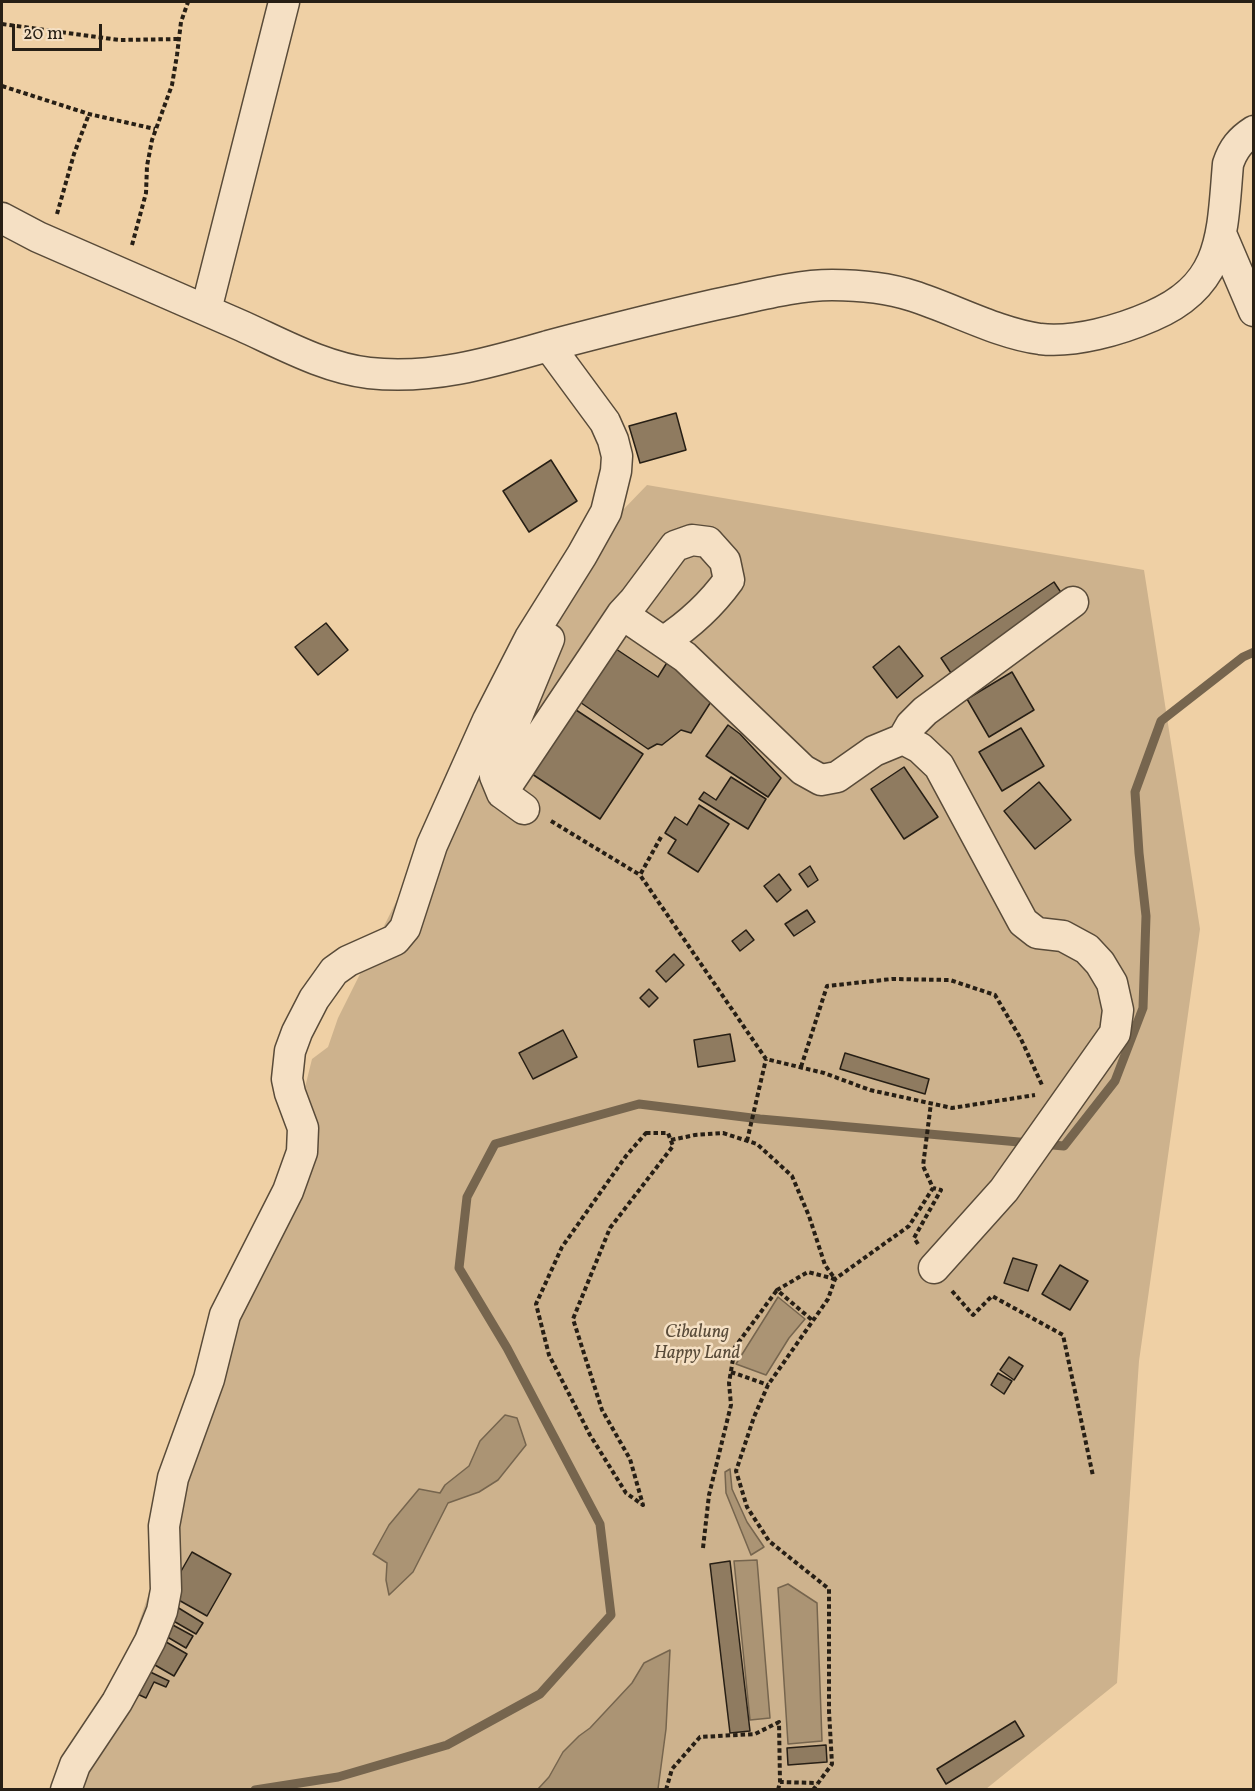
<!DOCTYPE html>
<html>
<head>
<meta charset="utf-8">
<style>
	body { margin:0 }
	#map { position:relative; width:1255px; height:1791px; overflow:hidden; background:#efd0a5; font-family:Vollkorn,serif }
	canvas { display:block }
	.frame { position:absolute; inset:0; border:3px solid #271f15; pointer-events:none }
	.scale { position:absolute; left:12px; top:24px; width:90px; height:27px; box-sizing:border-box; border:3px solid #271f15; border-top:0; padding-left:8px; font-size:18px; line-height:21px; white-space:nowrap; color:#271f15; -webkit-text-stroke:4px #f5e0c4; paint-order:stroke }
</style>
</head>
<body>
<div id="map">
<canvas width="1255" height="1791"></canvas>
<div class="frame"></div>
<div class="scale">20 m</div>
</div>
<script>
const ctx = document.querySelector('canvas').getContext('2d');
ctx.lineJoin = 'round';
function paint(path, color) { ctx.fillStyle = color; ctx.fill(path, 'evenodd'); }
function trace(path, color, width, dash) { ctx.strokeStyle = color; ctx.lineWidth = width; ctx.lineCap = dash ? 'butt' : 'round'; ctx.setLineDash(dash || []); ctx.stroke(path); }
function drawText(font, color, halo, rows, align = 'center') {
  ctx.font = font + ' Vollkorn,serif'; ctx.lineWidth = 5; ctx.setLineDash([]); ctx.textBaseline = 'middle'; ctx.strokeStyle = halo; ctx.fillStyle = color; for (const [text, x, y, turn = 0] of rows) {
    ctx.save(); ctx.translate(x, y); ctx.rotate((+turn || 0) * Math.PI / 180); ctx.textAlign = isNaN(turn) ? turn : align; if (halo) ctx.strokeText(text, 0, 0); ctx.fillText(text, 0, 0); ctx.restore();
  }
}
paint(new Path2D(`
	M647 485 1144 570 1200 929 1139 1361 1117 1683 986 1789 58 1790 123 1669 199 1447 224 1323 283 1188 294 1132 312 1059 328 1047 338 1018 451 792 593 541Z`), '#cdb28d');
const water = new Path2D(`
	M778 1297 805 1319 789 1338 766 1375 736 1364Z
	M505 1415 517 1418 526 1445 498 1480 479 1492 448 1503 413 1572 389 1595 386 1580 387 1563 373 1554 389 1525 419 1489 440 1493 445 1485 469 1466 480 1441Z
	M730 1469 732 1489 747 1522 764 1547 751 1555 726 1493 725 1472Z
	M757 1560 770 1718 750 1720 734 1561Z
	M788 1584 817 1603 822 1741 788 1744 778 1588Z
	M670 1650 666 1729 658 1789H538L549 1777 563 1752 579 1736 590 1728 632 1683 644 1663Z`);
paint(water, '#ab9474');
trace(water, '#76654e', 1.5);
trace(new Path2D(`
	M255 1790 338 1777 447 1745 540 1694 611 1615 600 1524 507 1348 459 1268 467 1197 495 1144 639 1104 760 1119 1064 1146 1115 1081 1143 1008 1146 916 1139 853 1135 792 1161 721 1243 657 1254 652`), '#76654e', 9);
const building = new Path2D(`
	M676 413 686 450 640 463 629 426Z
	M551 460 577 501 529 532 503 491Z
	M1054 582 1068 603 955 679 941 658Z
	M326 623 348 650 318 675 295 647Z
	M607 643 658 677 668 661 714 697 691 733 681 730 662 745 657 744 648 749 574 698Z
	M899 646 923 676 897 698 873 667Z
	M1012 672 1034 710 989 737 967 699Z
	M573 708 643 754 600 819 529 772Z
	M728 725 740 734 781 778 768 797 706 756Z
	M1021 728 1044 766 1002 791 979 752Z
	M904 767 938 817 904 839 871 789Z
	M731 777 766 799 748 829 699 799 704 792 716 800Z
	M1039 782 1071 820 1035 849 1004 811Z
	M699 805 729 824 698 872 668 853 676 840 665 833 675 817 687 825Z
	M810 866 818 880 808 887 799 874Z
	M779 874 791 890 777 902 764 886Z
	M807 910 815 922 794 936 785 924Z
	M746 930 754 940 740 951 732 941Z
	M674 954 684 965 666 982 656 971Z
	M649 989 658 998 649 1007 640 998Z
	M563 1030 577 1057 533 1079 519 1053Z
	M730 1034 735 1061 698 1067 694 1040Z
	M845 1053 929 1079 925 1094 840 1069Z
	M1013 1258 1037 1265 1028 1291 1004 1283Z
	M1060 1265 1088 1281 1070 1310 1042 1294Z
	M1009 1357 1023 1366 1014 1380 1000 1370Z
	M998 1373 1012 1381 1004 1394 991 1385Z
	M192 1552 231 1574 207 1616 168 1594Z
	M730 1561 750 1731 730 1733 710 1564Z
	M177 1607 203 1623 196 1634 170 1619Z
	M171 1624 193 1636 186 1648 164 1635Z
	M161 1639 187 1654 174 1676 148 1661Z
	M144 1669 169 1681 166 1687 154 1682 146 1698 133 1692Z
	M1015 1721 1024 1736 946 1784 937 1769Z
	M826 1745 827 1762 788 1765 787 1748Z`);
paint(building, '#8f7b60');
trace(building, '#271f15', 1.5);
const minor = new Path2D(`
	M2 218 38 237C106 266 174 296 242 326 282 344 325 368 369 373 431 380 489 363 548 346 609 330 670 314 732 301 764 294 799 285 832 285 858 285 888 288 913 296 954 309 997 333 1040 339 1075 343 1120 330 1152 316 1225 285 1222 233 1228 164 1233 149 1240 140 1254 131
	M1222 236 1254 311
	M206 310 284 2
	M622 614 685 657 803 770 821 780 837 777 874 751 903 739 920 748 939 766 1023 922 1037 933 1063 936 1087 949 1100 963 1112 983 1118 1010 1115 1033 1004 1190 934 1268
	M903 739 911 725 925 711 1073 602
	M502 793 622 614 634 601 675 546 692 540 708 542 725 561 729 580C711 605 689 625 663 642
	M524 809 502 793 495 776 506 743 549 639
	M66 1790 75 1765 117 1702 135 1669 150 1641 162 1611 166 1590 164 1526 173 1478 209 1379 225 1315 288 1191 302 1152 303 1128 290 1093 287 1079 290 1051 297 1032 314 999 334 971 348 961 395 940 405 928 432 845 488 720 530 638 582 555 606 512 616 471 617 456 613 440 605 422 549 346`);
trace(minor, '#594b39', 33);
trace(new Path2D(`
	M2 24 119 40 178 39
	M2 86 89 114 155 129
	M57 214 74 154 89 114
	M132 245 146 193 147 166 152 140 172 85 177 55 181 22 188 2
	M551 821 640 875
	M661 837 640 875 766 1059 824 1073 870 1090 952 1108 1035 1095
	M801 1067 827 986 892 979 950 980 995 995 1021 1039 1042 1085
	M646 1133H668L673 1146 610 1228 573 1319 602 1410 630 1459 643 1505 626 1493 590 1435 549 1355 536 1304 562 1247 626 1156Z
	M671 1140 695 1135 723 1133 757 1144 792 1176 809 1216 825 1265 835 1279 808 1272 777 1290 812 1320
	M747 1141 766 1059
	M918 1244 914 1238 941 1190 933 1188
	M952 1291 973 1315 992 1296 1063 1335 1093 1476
	M731 1372 768 1385
	M703 1548 709 1495 731 1405 729 1383 735 1347 777 1290
	M666 1790 672 1769 700 1737 755 1734 779 1722 780 1782
	M778 1790 780 1782 817 1783
	M813 1790 832 1764 829 1711V1589L769 1541 747 1507 736 1471 754 1417 768 1385 828 1299 835 1279 909 1226 933 1188 923 1166 931 1103`), '#271f15', 4, [4.5, 3]);
trace(minor, '#f5e0c4', 30);
drawText('italic 18px', '#594b39', '#f5e0c4', [
	["Cibalung",697,1334],
	["Happy Land",697,1355]
]);
</script>
</body>
</html>
